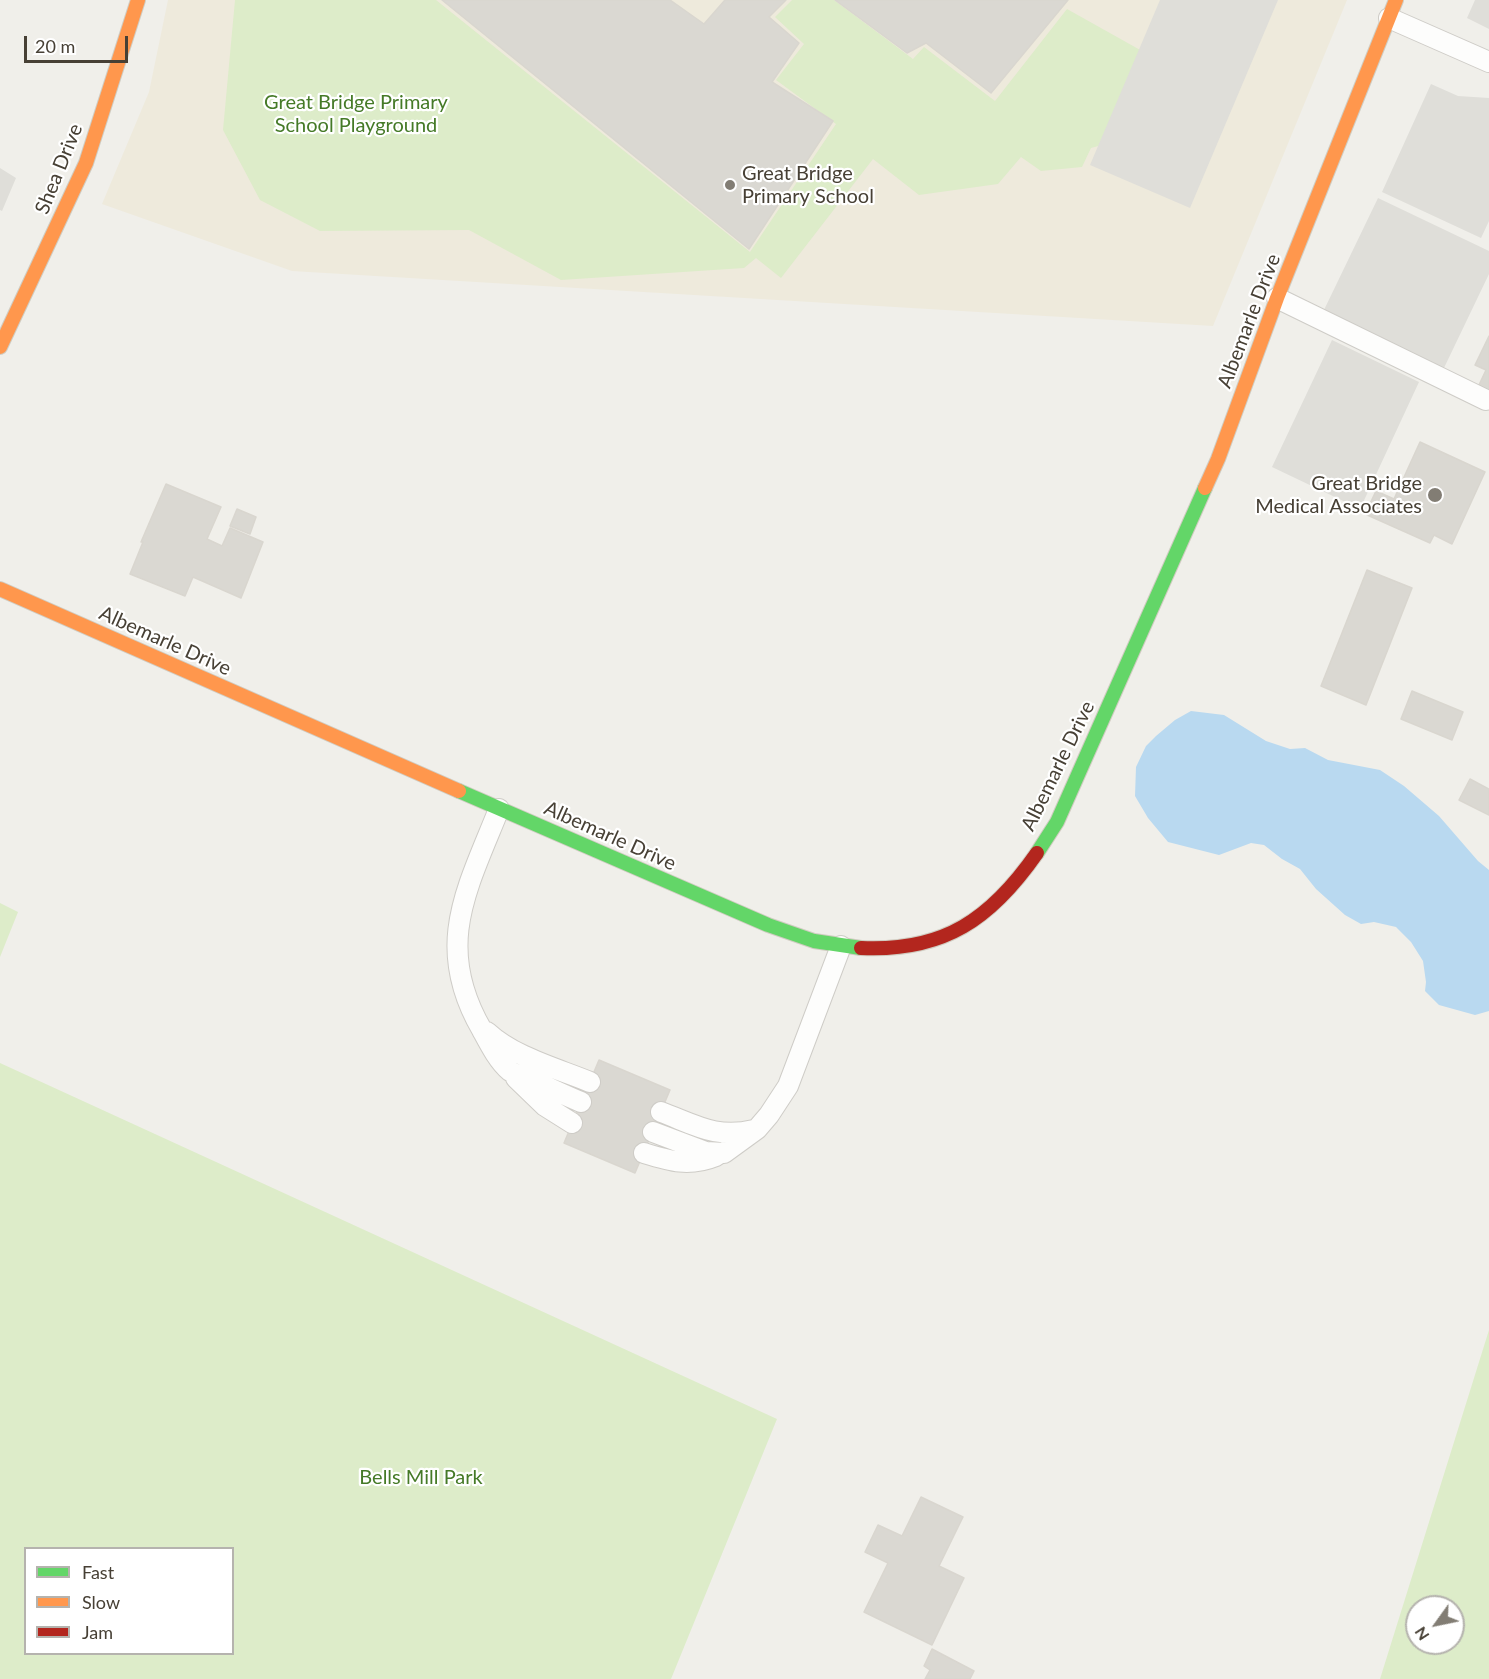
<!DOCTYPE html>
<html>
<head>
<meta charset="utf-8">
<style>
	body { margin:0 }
	#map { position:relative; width:1489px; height:1679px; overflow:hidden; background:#f0efea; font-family:Lato,sans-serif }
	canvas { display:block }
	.legend { position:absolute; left:24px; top:1547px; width:210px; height:108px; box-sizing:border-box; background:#fff; border:2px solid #b5b3ae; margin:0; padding:8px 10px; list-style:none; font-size:18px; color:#474035 }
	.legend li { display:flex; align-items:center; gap:12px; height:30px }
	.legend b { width:30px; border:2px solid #b5b3ae }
	.north { position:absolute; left:1405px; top:1595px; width:60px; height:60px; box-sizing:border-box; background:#fff; border:2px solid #b5b3ae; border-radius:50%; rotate:237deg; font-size:16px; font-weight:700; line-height:24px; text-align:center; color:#474035 }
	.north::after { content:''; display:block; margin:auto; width:21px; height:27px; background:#827d74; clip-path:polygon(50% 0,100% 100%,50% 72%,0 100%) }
	.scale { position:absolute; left:24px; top:36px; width:104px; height:27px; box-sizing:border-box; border:3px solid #474035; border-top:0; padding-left:8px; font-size:18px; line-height:21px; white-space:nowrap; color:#474035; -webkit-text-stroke:4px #fff; paint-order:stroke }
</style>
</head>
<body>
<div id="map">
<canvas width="1489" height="1679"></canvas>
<ul class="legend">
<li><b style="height:8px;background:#63d668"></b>Fast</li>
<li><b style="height:8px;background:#ff974d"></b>Slow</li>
<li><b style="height:8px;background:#b3261e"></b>Jam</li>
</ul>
<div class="north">N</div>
<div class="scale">20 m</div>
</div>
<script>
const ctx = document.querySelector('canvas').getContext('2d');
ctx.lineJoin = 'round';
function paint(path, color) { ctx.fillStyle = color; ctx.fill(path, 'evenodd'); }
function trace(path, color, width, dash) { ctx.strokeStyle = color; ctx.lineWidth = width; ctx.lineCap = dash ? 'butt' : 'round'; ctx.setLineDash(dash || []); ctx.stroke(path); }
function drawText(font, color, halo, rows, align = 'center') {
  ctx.font = font + ' Lato,sans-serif'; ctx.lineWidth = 4.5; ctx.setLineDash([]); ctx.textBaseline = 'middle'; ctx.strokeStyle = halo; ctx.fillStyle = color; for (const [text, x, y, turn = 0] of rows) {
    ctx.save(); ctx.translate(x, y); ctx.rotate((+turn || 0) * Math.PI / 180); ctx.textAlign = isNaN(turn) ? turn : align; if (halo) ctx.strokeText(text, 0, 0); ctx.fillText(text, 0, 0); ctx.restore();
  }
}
paint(new Path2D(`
	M168 0H1347L1213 326 292 271 102 204 149 92Z`), '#eeeadc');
paint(new Path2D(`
	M235 0H436L750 252 836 124 776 80 804 44 775 17 792 0H834L913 59 924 47 995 101 1067 9 1142 51 1102 145 1091 148 1082 167 1041 171 1021 157 998 184 919 195 873 159 781 278 756 258 744 268 561 280 469 230 320 231 260 200 223 130Z
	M0 903 18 912 0 957Z
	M0 1063 777 1419 671 1679H0ZM232 1548V1654H26V1548Z
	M1489 1330V1679H1380ZM1417 1607H1453V1643H1417Z`), '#ddecc9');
paint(new Path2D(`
	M1160 0H1278L1190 208 1090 165Z
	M1475 0H1489V29L1467 18Z
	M1431 84 1458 96 1489 98V221L1481 238 1382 192Z
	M0 168 16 178 2 211 0 210Z
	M1378 198 1489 251V274L1443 370 1323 312Z
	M1332 340 1419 382 1360 509 1272 467Z`), '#dfded9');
paint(new Path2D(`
	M1191 711 1224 715 1266 741 1290 749 1305 748 1328 760 1380 770 1404 786 1439 816 1478 861 1489 870V1011L1475 1015 1439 1005 1425 991 1426 982 1423 961 1411 942 1396 927 1374 922 1361 924 1345 915 1316 889 1300 869 1282 859 1264 845 1251 843 1219 855 1168 842 1148 818 1135 796 1136 767 1146 746 1156 736 1175 720Z`), '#b9d9f0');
const building = new Path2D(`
	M442 0H670L704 24 725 0H786L769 17 799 43 772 82 833 121 749 249Z
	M835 0H1068L991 93 926 43 907 53Z
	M1489 336V392L1478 387 1486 370 1475 365Z
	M1420 442 1485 472 1452 544 1434 535 1430 543 1365 514 1376 491 1394 499Z
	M166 484 221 507 207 539 222 546 230 528 263 542 241 598 193 577 185 596 130 574 143 542H141Z
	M237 509 256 517 250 534 230 526Z
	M1367 570 1412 588 1366 705 1321 686Z
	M1412 691 1463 712 1452 740 1401 719Z
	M1470 779 1489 789V815L1459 800Z
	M599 1060 670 1090 635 1173 564 1143Z
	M921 1497 963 1517 939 1566 964 1578 932 1645 864 1612 888 1563 865 1552 878 1525 902 1536Z
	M932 1649 974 1671 970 1679H925L930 1670 924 1666Z`);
paint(building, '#dad8d2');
trace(building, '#d9d6cf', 1.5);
const lane = new Path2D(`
	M1389 18 1489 62
	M1277 298 1486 400
	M499 809C467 889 433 946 482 1030 489 1043 498 1061 510 1071 516 1075 525 1077 531 1080 548 1087 564 1095 581 1102
	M487 1032C514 1057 556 1068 590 1082
	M516 1078 545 1106 572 1123
	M661 1112C696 1125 716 1139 754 1130
	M653 1132 706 1152 724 1153 757 1129 769 1115 788 1086 841 946
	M644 1153C670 1161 689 1167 716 1156`);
const fast = new Path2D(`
	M459 791 768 925 814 941 861 948
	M1037 853 1057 822 1205 488`);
const slow = new Path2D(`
	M0 347 86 163 138 0
	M1205 488 1218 459 1277 298 1396 0
	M0 589 459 791`);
const jam = new Path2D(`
	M861 948C944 952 991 919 1037 853`);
trace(lane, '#ceccc7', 22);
trace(fast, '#d0ccc1', 16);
trace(slow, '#d0ccc1', 16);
trace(jam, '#d0ccc1', 16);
trace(lane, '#fdfdfc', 20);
trace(fast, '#63d668', 14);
trace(slow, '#ff974d', 14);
trace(jam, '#b3261e', 14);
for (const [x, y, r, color] of [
	[730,185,6,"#827d74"],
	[1435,495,8,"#827d74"]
]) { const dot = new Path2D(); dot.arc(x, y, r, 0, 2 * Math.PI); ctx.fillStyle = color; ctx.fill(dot); trace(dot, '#fff', 2); }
drawText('20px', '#457a27', '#fff', [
	["Great Bridge Primary",356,103],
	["School Playground",356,126],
	["Bells Mill Park",421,1478]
]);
drawText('20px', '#474035', '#fff', [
	["Shea Drive",59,169,-68],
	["Albemarle Drive",1249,321,-69],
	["Albemarle Drive",165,641,24],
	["Albemarle Drive",1058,766,-64],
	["Albemarle Drive",610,836,24]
]);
drawText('20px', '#474035', '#fff', [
	["Great Bridge",742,174],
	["Primary School",742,197],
	["Great Bridge",1422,484,"right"],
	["Medical Associates",1422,507,"right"]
], 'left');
</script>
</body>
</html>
